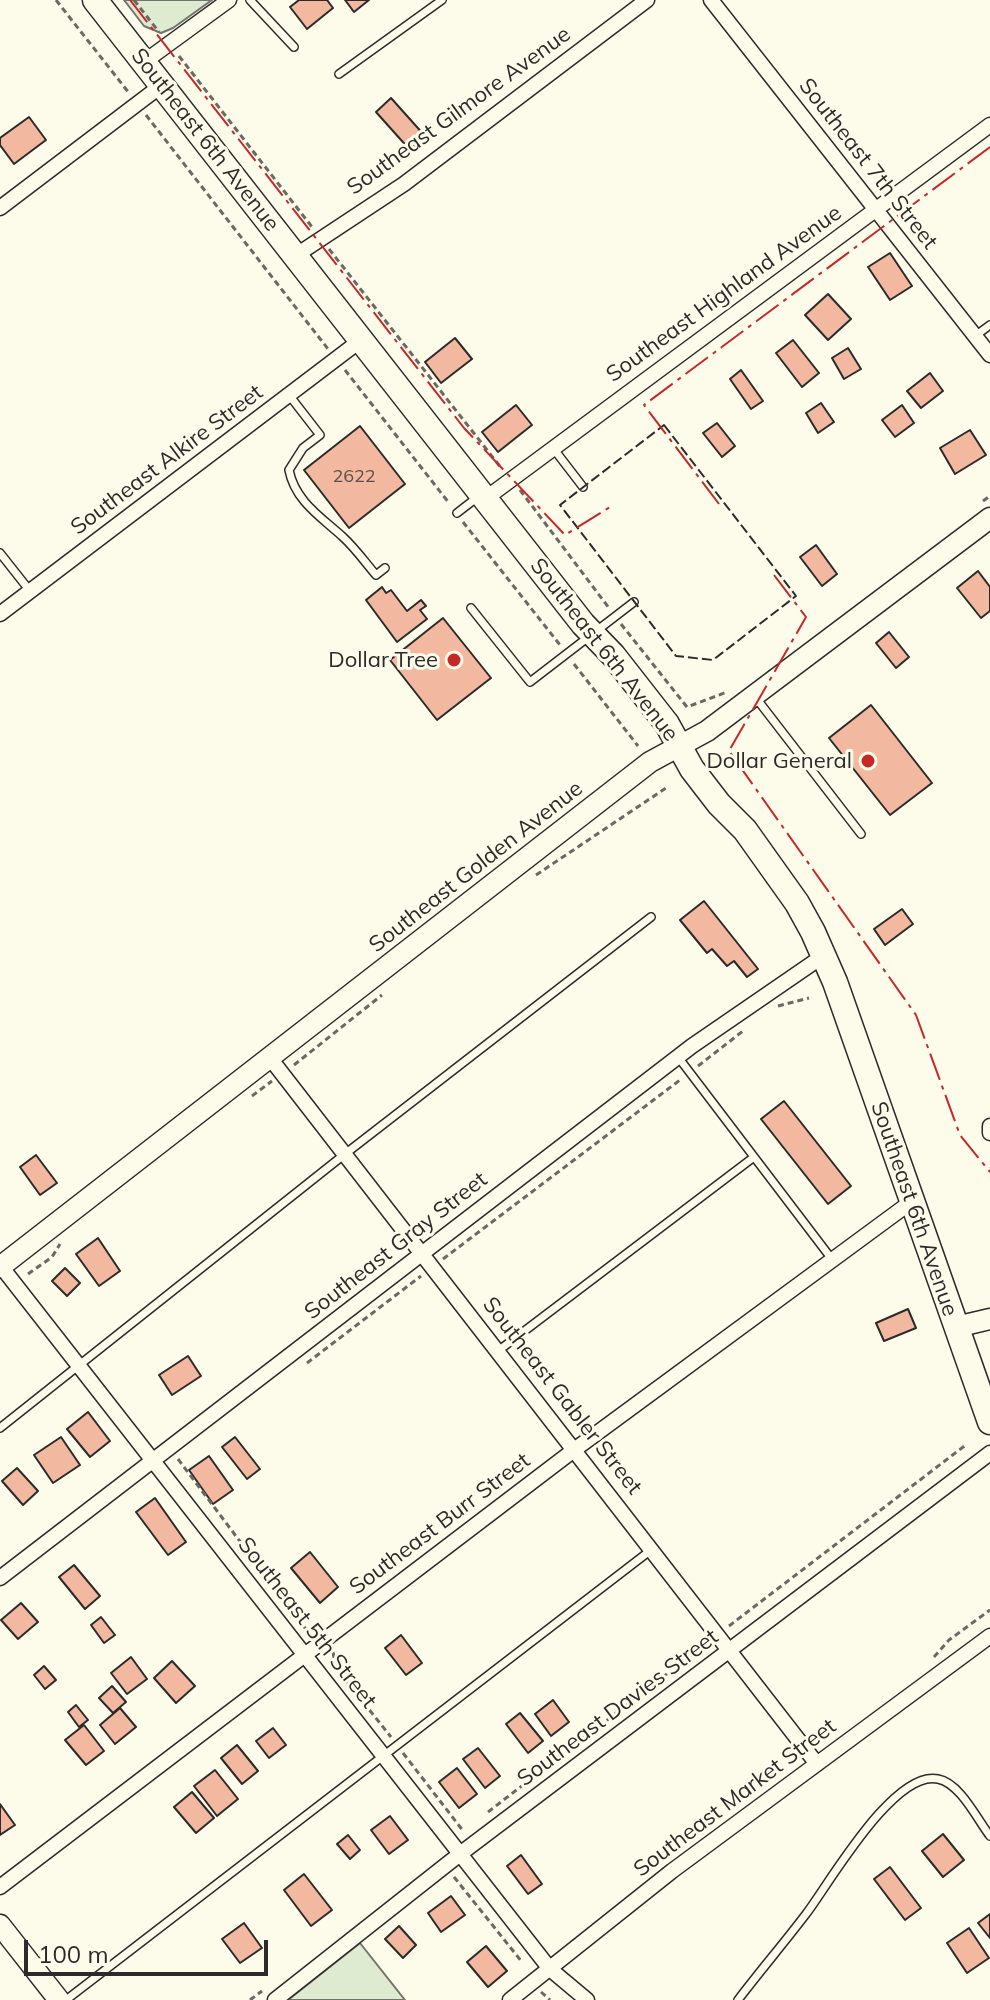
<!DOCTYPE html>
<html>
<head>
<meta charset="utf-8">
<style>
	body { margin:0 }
	#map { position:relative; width:990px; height:2000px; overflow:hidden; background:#fdfbea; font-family:Mulish,sans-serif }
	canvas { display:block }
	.scale { position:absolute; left:24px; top:1940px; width:244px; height:36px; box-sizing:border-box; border:4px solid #2b2b2b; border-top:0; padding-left:10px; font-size:24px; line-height:28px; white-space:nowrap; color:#2b2b2b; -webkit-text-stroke:6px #fdfbea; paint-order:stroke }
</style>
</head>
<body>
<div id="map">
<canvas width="990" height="2000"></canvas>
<div class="scale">100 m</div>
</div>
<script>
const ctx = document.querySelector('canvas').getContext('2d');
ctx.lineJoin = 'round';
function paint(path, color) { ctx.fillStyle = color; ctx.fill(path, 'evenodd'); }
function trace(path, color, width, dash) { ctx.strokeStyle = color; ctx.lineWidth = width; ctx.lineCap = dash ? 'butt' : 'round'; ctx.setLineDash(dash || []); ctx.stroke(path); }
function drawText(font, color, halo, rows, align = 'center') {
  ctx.font = font + ' Mulish,sans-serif'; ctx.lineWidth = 6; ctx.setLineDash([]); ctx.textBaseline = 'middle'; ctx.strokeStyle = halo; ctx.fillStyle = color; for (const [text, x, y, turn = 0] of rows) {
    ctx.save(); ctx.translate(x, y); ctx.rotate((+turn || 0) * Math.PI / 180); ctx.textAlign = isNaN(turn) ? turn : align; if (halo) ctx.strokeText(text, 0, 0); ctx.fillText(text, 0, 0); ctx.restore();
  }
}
const green = new Path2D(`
	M124 0H212L173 28 161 33 144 26Z
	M360 1943 405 2000H288Z`);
paint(green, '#deebd1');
trace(green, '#74746e', 2);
const building = new Path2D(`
	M299 0H327L333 8 307 29 290 7Z
	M345 0H369L354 12Z
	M391 98 425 136 410 150 376 112Z
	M29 117 46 140 14 164 0 145V138Z
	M890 253 912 286 890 300 868 267Z
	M828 294 851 319 828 340 805 315Z
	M455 338 472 359 441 383 425 362Z
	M793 340 819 373 802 387 776 353Z
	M848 348 861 369 844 379 832 358Z
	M741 370 763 401 751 409 730 379Z
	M930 373 943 391 921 408 907 391Z
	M821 403 834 422 818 433 806 413Z
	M516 405 532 425 498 452 482 432Z
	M902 405 914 423 895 437 882 420Z
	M717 423 735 446 722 457 703 433Z
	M360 426 405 484 349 528 304 470Z
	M970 430 986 455 955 474 940 448Z
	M816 545 837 574 822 586 800 557Z
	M978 571 990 587V611L981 618 957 588Z
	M382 587 386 593 391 590 407 611 421 600 426 606 420 610 427 619 397 642 366 600Z
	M443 618 491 678 437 720 390 660Z
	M889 632 909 657 896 668 876 643Z
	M871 705 932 783 890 815 829 738Z
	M704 901 758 969 747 977 734 961 727 966 712 949 707 953 680 920Z
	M902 909 913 924 885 945 874 929Z
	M784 1101 851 1186 828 1204 761 1119Z
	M36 1155 57 1183 40 1195 20 1167Z
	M98 1238 120 1271 99 1286 76 1254Z
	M65 1268 80 1283 67 1296 52 1281Z
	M908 1309 916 1328 884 1341 876 1323Z
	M188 1356 201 1376 172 1395 159 1375Z
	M88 1412 110 1441 90 1457 67 1429Z
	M61 1437 80 1465 53 1483 34 1455Z
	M235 1437 260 1469 247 1479 222 1447Z
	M209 1456 233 1490 213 1504 189 1470Z
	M17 1468 38 1491 23 1505 2 1481Z
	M155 1498 186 1542 168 1555 136 1512Z
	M310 1552 338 1587 320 1603 291 1568Z
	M74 1565 100 1596 85 1609 59 1577Z
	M21 1603 38 1622 18 1639 1 1620Z
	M101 1617 115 1635 104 1643 91 1625Z
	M401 1635 422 1663 406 1675 385 1648Z
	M131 1657 147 1679 127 1694 111 1673Z
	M172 1661 195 1686 176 1703 154 1678Z
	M44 1666 56 1680 45 1689 34 1675Z
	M112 1686 126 1702 113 1713 99 1698Z
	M553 1700 569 1722 551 1736 535 1714Z
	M76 1705 88 1720 79 1727 68 1712Z
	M120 1708 136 1727 115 1744 100 1725Z
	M520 1713 543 1741 528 1753 506 1724Z
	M84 1725 104 1751 86 1765 65 1740Z
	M273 1728 286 1745 269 1758 256 1741Z
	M237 1745 258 1771 242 1784 221 1758Z
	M478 1748 500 1776 485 1788 463 1759Z
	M457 1768 477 1794 459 1808 439 1782Z
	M215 1770 238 1799 217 1816 194 1786Z
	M192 1792 214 1818 196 1833 174 1807Z
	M0 1804 15 1825 0 1835Z
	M390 1816 408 1840 389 1854 371 1830Z
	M943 1834 964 1860 943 1877 922 1851Z
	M348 1835 360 1850 350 1859 337 1844Z
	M521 1855 542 1884 528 1894 507 1866Z
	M890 1867 921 1908 905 1920 874 1879Z
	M304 1874 332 1910 311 1926 284 1890Z
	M451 1896 465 1915 441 1932 428 1913Z
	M990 1914V1938L978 1923Z
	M244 1923 262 1948 240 1963 222 1939Z
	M399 1926 416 1945 403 1958 385 1939Z
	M969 1928 989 1958 967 1973 947 1943Z
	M486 1946 507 1971 488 1987 467 1962Z`);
paint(building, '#f2b8a0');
trace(building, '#2b2b2b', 2);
const lane = new Path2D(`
	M250 0 294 47
	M339 74 442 0
	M975 336 990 325
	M289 395 320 435 303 448 289 470C295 501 321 517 343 537 355 548 365 562 376 575L385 568
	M553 448 583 487
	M457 513 479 496
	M0 553 30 591
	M471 608 530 682 634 602
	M756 698 861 834
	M678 1057 831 1258
	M498 1351 754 1157
	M0 1428 345 1154 651 917
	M66 2000 651 1550
	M738 2000C760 1971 784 1943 806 1914 829 1884 894 1769 938 1779 960 1783 977 1819 990 1836`);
const street = new Path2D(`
	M711 0 990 355
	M144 62 229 0
	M0 208 162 85
	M295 256 404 184 647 0
	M485 499 990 125
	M0 614 361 340
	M270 1058 817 1764
	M990 1126V1133
	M0 1265 550 1969 587 2000
	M0 1578 692 1046 823 956
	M0 1887 574 1450 911 1202
	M275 2000 460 1854 990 1453
	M510 2000 672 1871 990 1636`);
const secondary = new Path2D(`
	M0 1267 650 762 707 731 990 518
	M956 1327 990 1319
	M0 1925 59 2000`);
const primary = new Path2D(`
	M95 0 583 624 613 655 667 724 692 769 719 804 745 830 797 903 813 932 835 982 990 1422`);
trace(lane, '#2b2b2b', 10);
trace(street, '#2b2b2b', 17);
trace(secondary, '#2b2b2b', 23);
trace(primary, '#2b2b2b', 27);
trace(new Path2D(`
	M56 0 129 93
	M134 0 159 32
	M179 56 312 227
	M146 115 328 349
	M329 249 502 469
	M345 370 449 503
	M520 490 609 608
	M983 501 990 496
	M463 522 560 645
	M621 624 687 707 727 692
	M574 664 638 746
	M536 875 669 786
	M778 1006 809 998
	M294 1065 382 995
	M698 1066 743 1031
	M252 1096 272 1081
	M443 1259 680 1080
	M28 1274 52 1257 60 1244
	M307 1363 421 1276
	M178 1459 308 1632
	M729 1626 967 1444
	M307 1630 321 1622
	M333 1652 336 1668 391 1737
	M934 1657 949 1640 990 1610
	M403 1753 464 1832
	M488 1812 707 1643
	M454 1877 522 1962
	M541 1992 550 2000
	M250 2000 262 1991`), '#6a6964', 3, [6, 4]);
trace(lane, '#fdfbea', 7);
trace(street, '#fdfbea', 14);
trace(secondary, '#fdfbea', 20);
trace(primary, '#fdfbea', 24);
trace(new Path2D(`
	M664 425 796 596 713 660 676 656 560 505Z`), '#2b2b2b', 2, [10, 4]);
trace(new Path2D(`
	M130 0 464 428 565 535 610 507
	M719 504 644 405 990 147
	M774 575 806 617 729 751 916 1015 960 1135 990 1172`), '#c62828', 2, [28, 6, 4, 6]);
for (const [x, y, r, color] of [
	[454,660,8,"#c62828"],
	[868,761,8,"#c62828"]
]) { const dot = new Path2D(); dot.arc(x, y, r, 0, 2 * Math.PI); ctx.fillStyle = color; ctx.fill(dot); trace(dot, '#fdfbea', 3); }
drawText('18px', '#5d4e48', null, [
	["2622",354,477]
]);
drawText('22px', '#2b2b2b', '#fdfbea', [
	["Southeast Gilmore Avenue",459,111,-36],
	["Southeast 6th Avenue",205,140,52],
	["Southeast 7th Street",868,164,52],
	["Southeast Highland Avenue",724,294,-36],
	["Southeast Alkire Street",167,460,-37],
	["Southeast 6th Avenue",604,650,52],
	["Southeast Golden Avenue",476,867,-38],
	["Southeast 6th Avenue",914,1209,71],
	["Southeast Gray Street",396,1246,-38],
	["Southeast Gabler Street",562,1396,52],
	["Southeast Burr Street",440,1524,-37],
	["Southeast 5th Street",307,1623,52],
	["Southeast Davies Street",618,1708,-37],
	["Southeast Market Street",735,1798,-37]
]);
drawText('22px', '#2b2b2b', '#fdfbea', [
	["Dollar Tree",438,660],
	["Dollar General",852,761]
], 'right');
</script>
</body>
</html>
